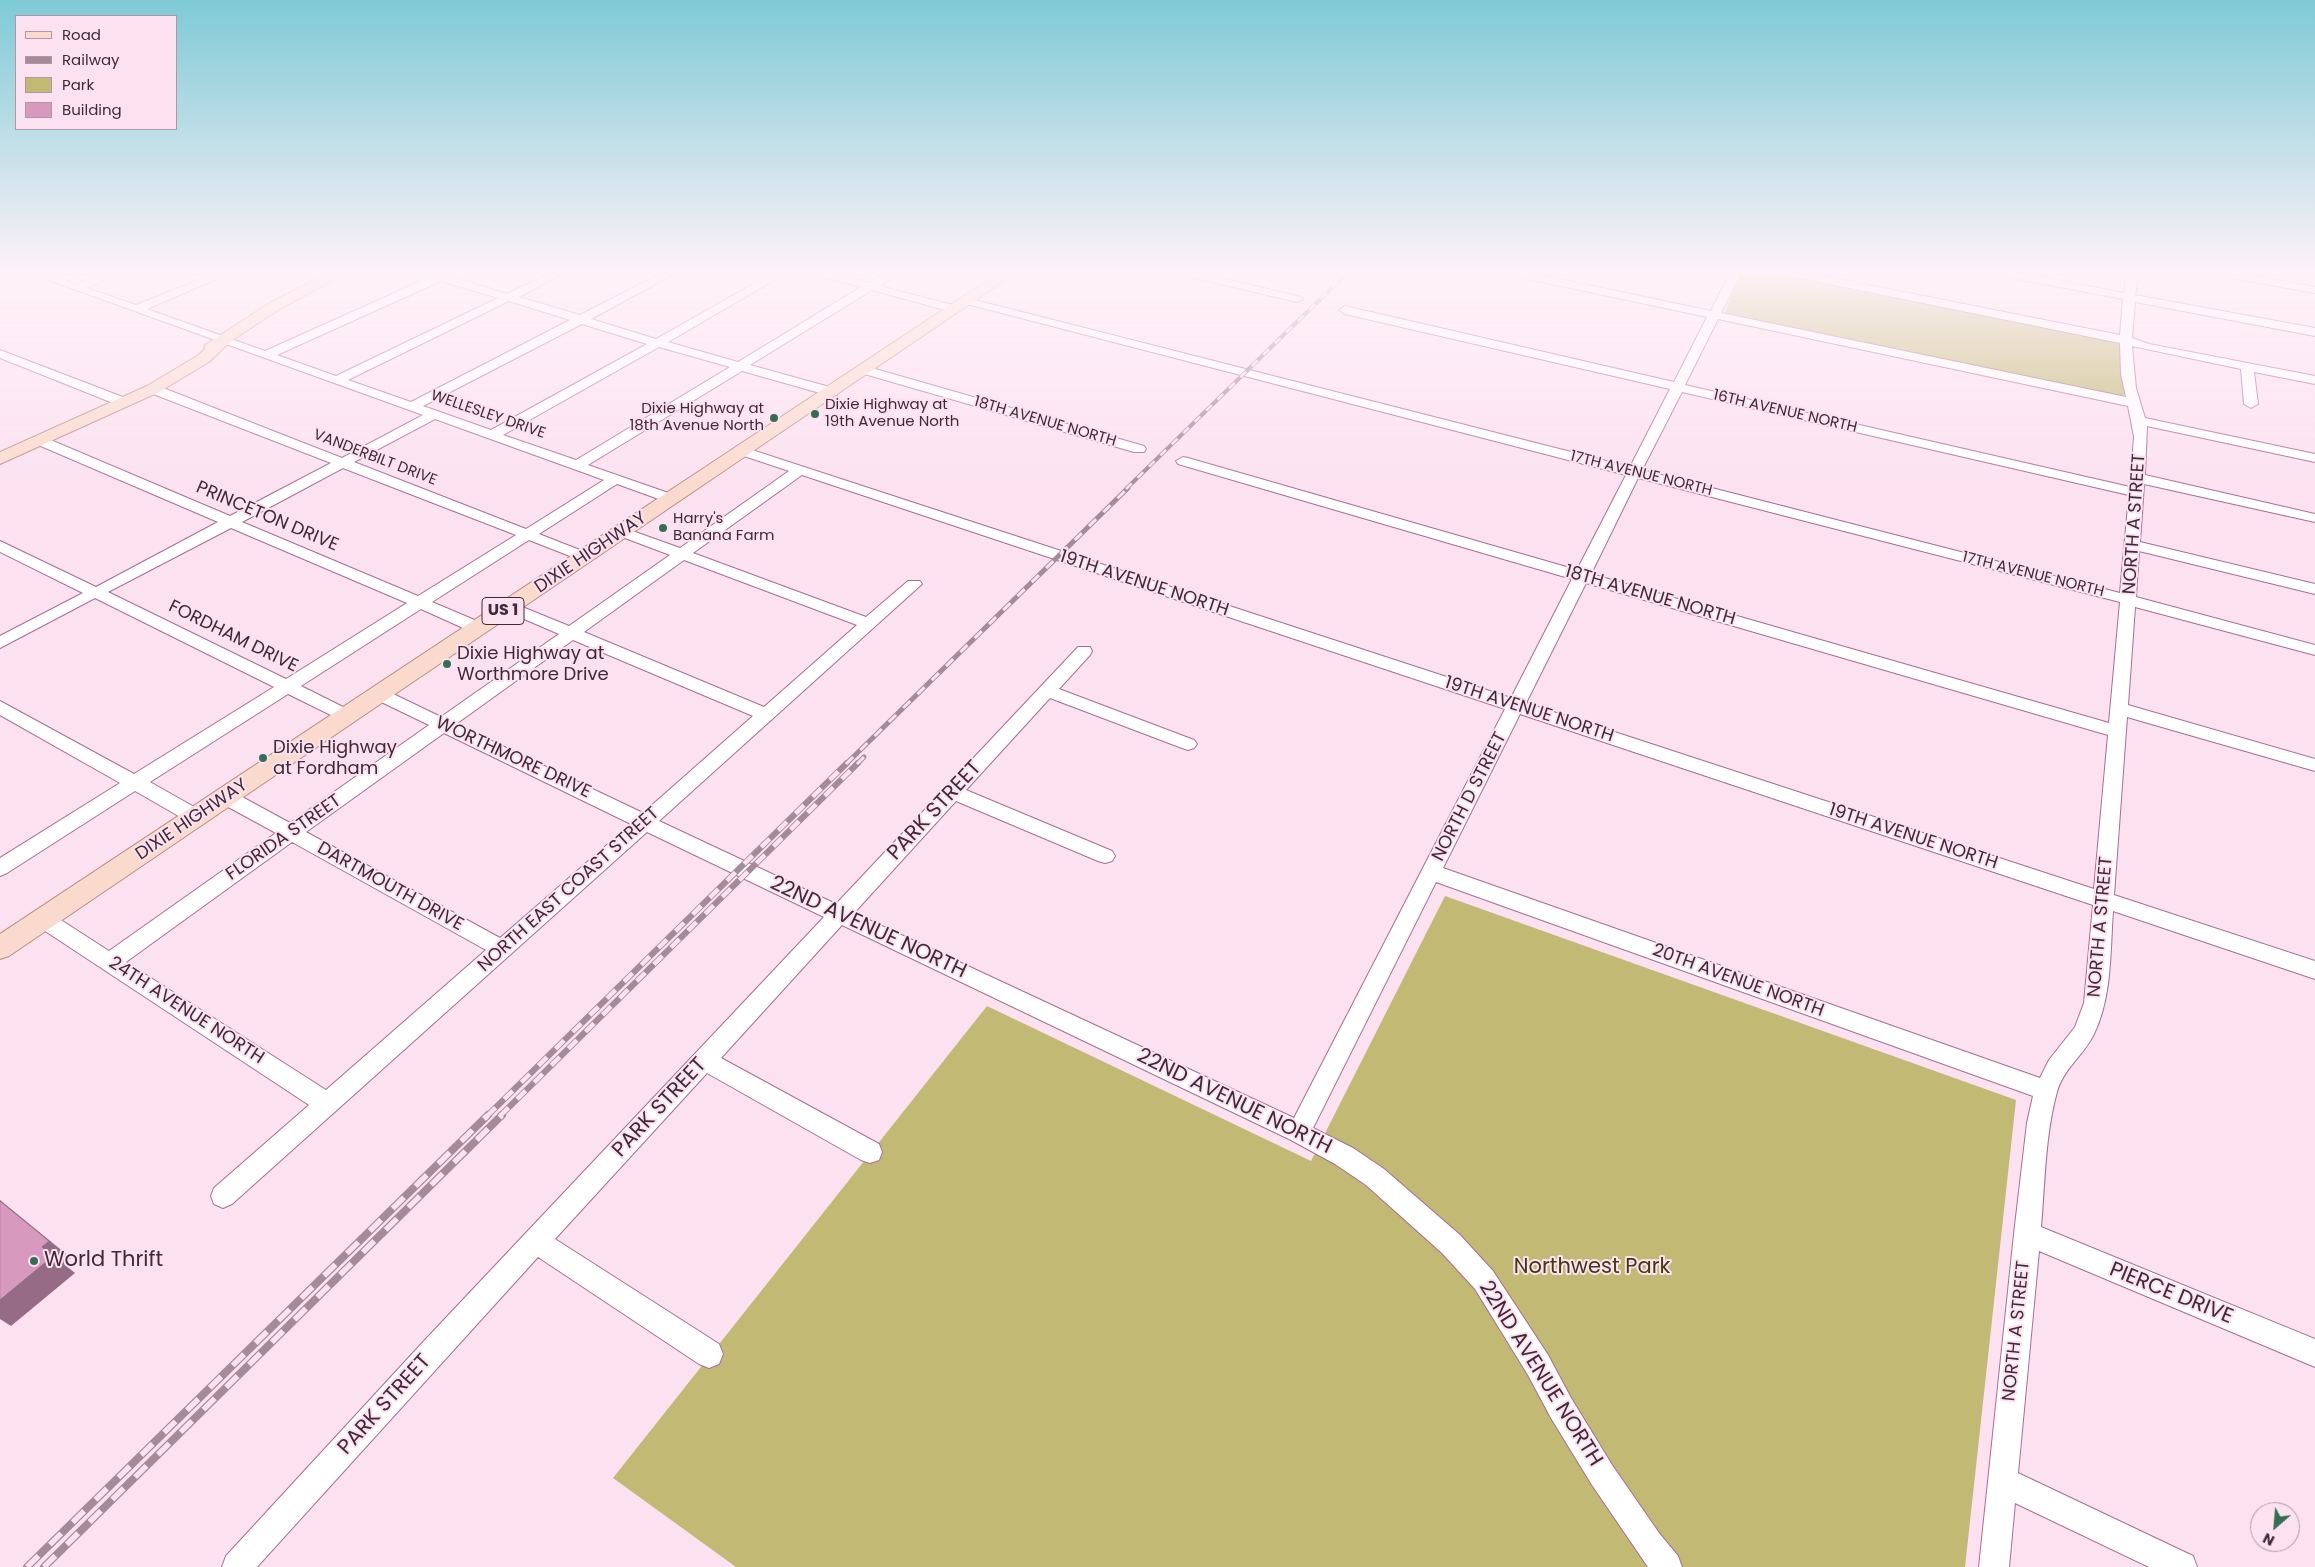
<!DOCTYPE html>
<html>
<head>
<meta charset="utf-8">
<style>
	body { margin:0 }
	#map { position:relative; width:2315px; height:1567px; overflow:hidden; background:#fce1f0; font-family:Poppins,sans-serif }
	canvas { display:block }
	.legend { position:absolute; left:15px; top:15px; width:162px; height:115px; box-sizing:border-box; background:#fce1f0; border:1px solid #b197a6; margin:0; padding:6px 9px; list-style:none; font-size:15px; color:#412938 }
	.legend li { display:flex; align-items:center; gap:10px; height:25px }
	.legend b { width:25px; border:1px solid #b197a6 }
	.north { position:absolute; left:2250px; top:1502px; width:50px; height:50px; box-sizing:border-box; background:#fce1f0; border:1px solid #b197a6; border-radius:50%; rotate:207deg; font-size:14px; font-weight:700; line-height:20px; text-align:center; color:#412938 }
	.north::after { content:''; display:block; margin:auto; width:18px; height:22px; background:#356d54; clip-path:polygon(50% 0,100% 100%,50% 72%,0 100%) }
</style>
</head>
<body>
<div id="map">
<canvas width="2315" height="1567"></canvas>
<ul class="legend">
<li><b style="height:6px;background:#fadacd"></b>Road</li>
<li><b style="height:6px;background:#a58b9a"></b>Railway</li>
<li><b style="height:14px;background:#c1b974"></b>Park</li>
<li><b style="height:14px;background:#d799be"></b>Building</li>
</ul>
<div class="north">N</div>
</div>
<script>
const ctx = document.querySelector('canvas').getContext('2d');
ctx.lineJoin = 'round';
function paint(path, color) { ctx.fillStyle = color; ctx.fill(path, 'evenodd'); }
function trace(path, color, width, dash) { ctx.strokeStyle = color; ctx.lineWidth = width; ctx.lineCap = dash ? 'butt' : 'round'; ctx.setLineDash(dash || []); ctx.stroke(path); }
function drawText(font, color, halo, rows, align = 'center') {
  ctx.font = font + ' Poppins,sans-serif'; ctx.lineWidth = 4; ctx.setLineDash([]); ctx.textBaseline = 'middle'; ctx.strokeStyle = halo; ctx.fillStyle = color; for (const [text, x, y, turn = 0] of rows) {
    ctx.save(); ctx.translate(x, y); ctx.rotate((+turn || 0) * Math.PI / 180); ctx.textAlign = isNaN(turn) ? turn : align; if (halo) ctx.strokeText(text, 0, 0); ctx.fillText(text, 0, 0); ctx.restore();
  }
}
paint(new Path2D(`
	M1740 274H1786L2122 341 2124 395 2121 396 1724 315Z
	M1445 896 2016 1100 1965 1567H736L613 1478 987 1006 1311 1161Z`), '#c1b974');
const minor = new Path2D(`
	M32 274H48L76 284 101 274H117L87 288 136 305 213 274H228L147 309 265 351 430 277 426 274H450V276L507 294 548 274H562L519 297 580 315 660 274H674L591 319 656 339 771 274H785L668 342 738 362 861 287 819 276 818 274H837L869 283 883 274H896L880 286 960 307 962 309 956 313 872 290 750 365 837 389 838 392 837 395H827L742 371 588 465 677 496 679 499 677 502H667L617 484 539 534 590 554 593 557 590 560H580L529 540 432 602 484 624 486 628 484 632H472L421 609 301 686 353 712 356 716 353 720 347 722 341 720 288 694 150 782 203 812 206 817 203 822 196 824 189 822 135 791 7 873 0 876V858L120 783 0 715V701L134 774 274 687 95 598 0 648V636L83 593 0 552V541L96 587 218 522 36 444 34 441 36 438H46L230 516 331 463 148 392 147 389 148 386H158L342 458 423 415ZM441 281 498 298 336 376 277 355ZM509 301 570 320 411 402 348 380ZM582 324 647 344 491 430 423 406ZM659 347 730 367 576 460 503 435ZM435 419 604 480 526 529 354 462ZM343 468 516 535 418 596 242 522ZM231 528 407 603 286 679 108 592Z
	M1185 274H1205L1301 297 1303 299 1297 302 1186 276Z
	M1514 274H1536L1711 311 1729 274H1741L1721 313 2126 397 2121 374 2120 343 1795 277 1790 274H1813L2120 335 2123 299 2007 277 2002 274H2026L2124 293 2126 274H2138L2135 295 2315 328V336L2135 302 2132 338 2149 344 2315 376V384L2254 372 2258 404 2251 408 2244 404 2241 369 2132 346 2136 388 2145 418 2315 454V462L2147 426 2145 475 2315 514V522L2144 484 2140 542 2315 584V594L2139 551 2136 597 2315 645V655L2135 607 2128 705 2315 759V771L2127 717 2114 895 2315 961V979L2113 911C2110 953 2112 997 2094 1034 2084 1055 2063 1069 2057 1092 2045 1135 2045 1183 2041 1227L2315 1339V1367L2039 1251 2018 1473 2193 1556 2197 1567H2149L2015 1503 2009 1567H1979L2014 1234 2027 1123 2033 1096 1436 882 1313 1128 1353 1148 1384 1169 1460 1235 1493 1271 1548 1355 1571 1398 1612 1465 1659 1533 1678 1556 1682 1567H1648L1592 1485 1551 1418 1528 1375 1475 1289 1442 1253 1366 1185 1335 1164 1291 1140 842 925 721 1058 879 1144 882 1152 879 1160 870 1163 861 1160 707 1073 555 1239 719 1344 723 1354 719 1364 709 1368 699 1364 538 1257 257 1567H222L226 1556 424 1341 824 917 647 832 232 1204 223 1208 214 1204 211 1196 214 1188 309 1105 36 925 33 919 36 913 43 911 50 913 109 951 276 833 219 802 217 797 219 792 226 790 233 792 290 823 429 725 373 698 370 694 373 690 379 688 385 690 441 717 559 634 503 610 501 607 503 604H515L569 626 670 555 617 535 614 532 617 529H627L680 548 789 471 738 454 736 451 743 447 1511 698 1572 579 1178 464 1176 461 1183 457 1188 458 1577 570 1626 475 963 303 961 301 963 299H971L1630 467 1670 389 1345 314 1339 310 1345 306 1674 382 1707 317 1519 277ZM1718 319 2128 406 2134 437 2130 487 1685 385ZM1682 392 2129 495 2120 593 1642 470ZM802 475 1505 709 1294 1118 854 913 956 801 1098 861 1105 863 1112 861 1115 856 1112 851 966 790 1050 698 1182 748 1188 750 1194 748 1197 744 1194 740 1059 689 1090 655 1092 651 1090 647H1078L836 904 659 821 922 584 920 581H908L866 617 693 553ZM1638 478 2120 602 2109 723 1591 574ZM684 560 857 625 764 707 584 632ZM1586 583 2108 735 2094 889 1526 703ZM573 640 753 716 643 813 456 724ZM1520 714 2093 905 2084 1003 2075 1027 2049 1060 2040 1078 1443 868ZM444 733 631 824 500 938 306 832ZM292 842 486 950 326 1090 126 962Z
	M2221 274H2246L2315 287V293L2226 277Z
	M0 350 128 399 130 402 123 406 118 405 0 358Z
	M865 366 1144 446 1146 449 1144 452H1134L861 373 859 370 861 367Z`);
const major = new Path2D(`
	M326 274H344L280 309 231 341 209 362 159 392 0 464V452L147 386 197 356 204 350 205 345 270 303Z
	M997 274H1014L9 956 0 959V934Z`);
trace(minor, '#a86d91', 2);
trace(major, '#b78c83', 2);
paint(minor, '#fff');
paint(major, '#fadacd');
const railFar3 = new Path2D(`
	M1126 489 1346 274`);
const railFar2 = new Path2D(`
	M846 764 1128 488
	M857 764 864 757`);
const railFar1 = new Path2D(`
	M487 1116 847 763
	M500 1116 858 763`);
const rail = new Path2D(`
	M27 1567 488 1115
	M44 1567 502 1115`);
trace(railFar3, '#a58b9a', 4);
trace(railFar2, '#a58b9a', 5);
trace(railFar1, '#a58b9a', 6);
trace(rail, '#a58b9a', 8);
trace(railFar3, '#fce1f0', 2.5, [8]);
trace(railFar2, '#fce1f0', 3, [10]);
trace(railFar1, '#fce1f0', 4.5, [12]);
trace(rail, '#fce1f0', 5.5, [16]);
paint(new Path2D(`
	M0 1200 71 1258 64 1264 75 1273 11 1326 0 1319Z`), '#966b85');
const building = new Path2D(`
	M0 1201 49 1241 42 1247 52 1257 0 1300Z`);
paint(building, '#d799be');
trace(building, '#966b85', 1);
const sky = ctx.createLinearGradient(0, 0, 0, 494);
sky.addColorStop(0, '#7ecad6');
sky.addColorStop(0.55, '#fef2f8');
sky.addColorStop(1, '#fef2f800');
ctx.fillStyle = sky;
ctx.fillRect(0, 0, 2315, 494);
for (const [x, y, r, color] of [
	[815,414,5,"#356d54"],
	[774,418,5,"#356d54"],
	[663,528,5,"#356d54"],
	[447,664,5,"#356d54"],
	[263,758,5,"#356d54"],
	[34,1261,5,"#356d54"]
]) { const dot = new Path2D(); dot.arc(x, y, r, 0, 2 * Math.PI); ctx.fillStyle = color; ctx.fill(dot); trace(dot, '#fce1f0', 2); }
drawText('15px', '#412938', '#fce1f0', [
	["Dixie Highway at",825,405],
	["19th Avenue North",825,422],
	["Dixie Highway at",764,409,"right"],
	["18th Avenue North",764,426,"right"],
	["Harry's",673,519],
	["Banana Farm",673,536]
], 'left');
drawText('15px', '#412938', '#fce1f0', [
	["16TH AVENUE NORTH",1785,412,13],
	["WELLESLEY DRIVE",488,415,19],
	["18TH AVENUE NORTH",1045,422,16],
	["VANDERBILT DRIVE",375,458,21],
	["17TH AVENUE NORTH",1641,474,14],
	["17TH AVENUE NORTH",2033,575,14]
]);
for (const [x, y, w] of [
	[503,611,42]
]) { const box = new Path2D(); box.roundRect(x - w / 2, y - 13.5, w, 27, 4); ctx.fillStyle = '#fce1f0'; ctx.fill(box); trace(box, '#412938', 1); }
drawText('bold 16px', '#412938', null, [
	["US 1",503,611]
]);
drawText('18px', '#412938', '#fce1f0', [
	["PRINCETON DRIVE",267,517,23],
	["NORTH A STREET",2135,524,-86],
	["DIXIE HIGHWAY",591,553,-34],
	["19TH AVENUE NORTH",1144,584,18],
	["18TH AVENUE NORTH",1650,596,16],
	["FORDHAM DRIVE",233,637,26],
	["19TH AVENUE NORTH",1529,710,18],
	["WORTHMORE DRIVE",513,758,25],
	["NORTH D STREET",1470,797,-63],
	["DIXIE HIGHWAY",192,820,-34],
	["19TH AVENUE NORTH",1913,837,18],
	["FLORIDA STREET",284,838,-35],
	["DARTMOUTH DRIVE",390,887,29],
	["NORTH EAST COAST STREET",569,890,-42],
	["NORTH A STREET",2101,927,-85],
	["20TH AVENUE NORTH",1738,981,20],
	["24TH AVENUE NORTH",186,1011,33],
	["NORTH A STREET",2017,1331,-84]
]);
drawText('18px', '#412938', '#fce1f0', [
	["Dixie Highway at",457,654],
	["Worthmore Drive",457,675],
	["Dixie Highway",273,748],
	["at Fordham",273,769]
], 'left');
drawText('21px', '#412938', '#fce1f0', [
	["PARK STREET",935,811,-47],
	["22ND AVENUE NORTH",868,928,25],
	["22ND AVENUE NORTH",1234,1102,26],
	["PARK STREET",660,1108,-47],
	["PIERCE DRIVE",2171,1294,22],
	["22ND AVENUE NORTH",1540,1374,58],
	["PARK STREET",385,1405,-48]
]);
drawText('21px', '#412938', '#fce1f0', [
	["World Thrift",44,1261]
], 'left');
drawText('21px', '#403b10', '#fce1f0', [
	["Northwest Park",1592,1268]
]);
</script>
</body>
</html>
